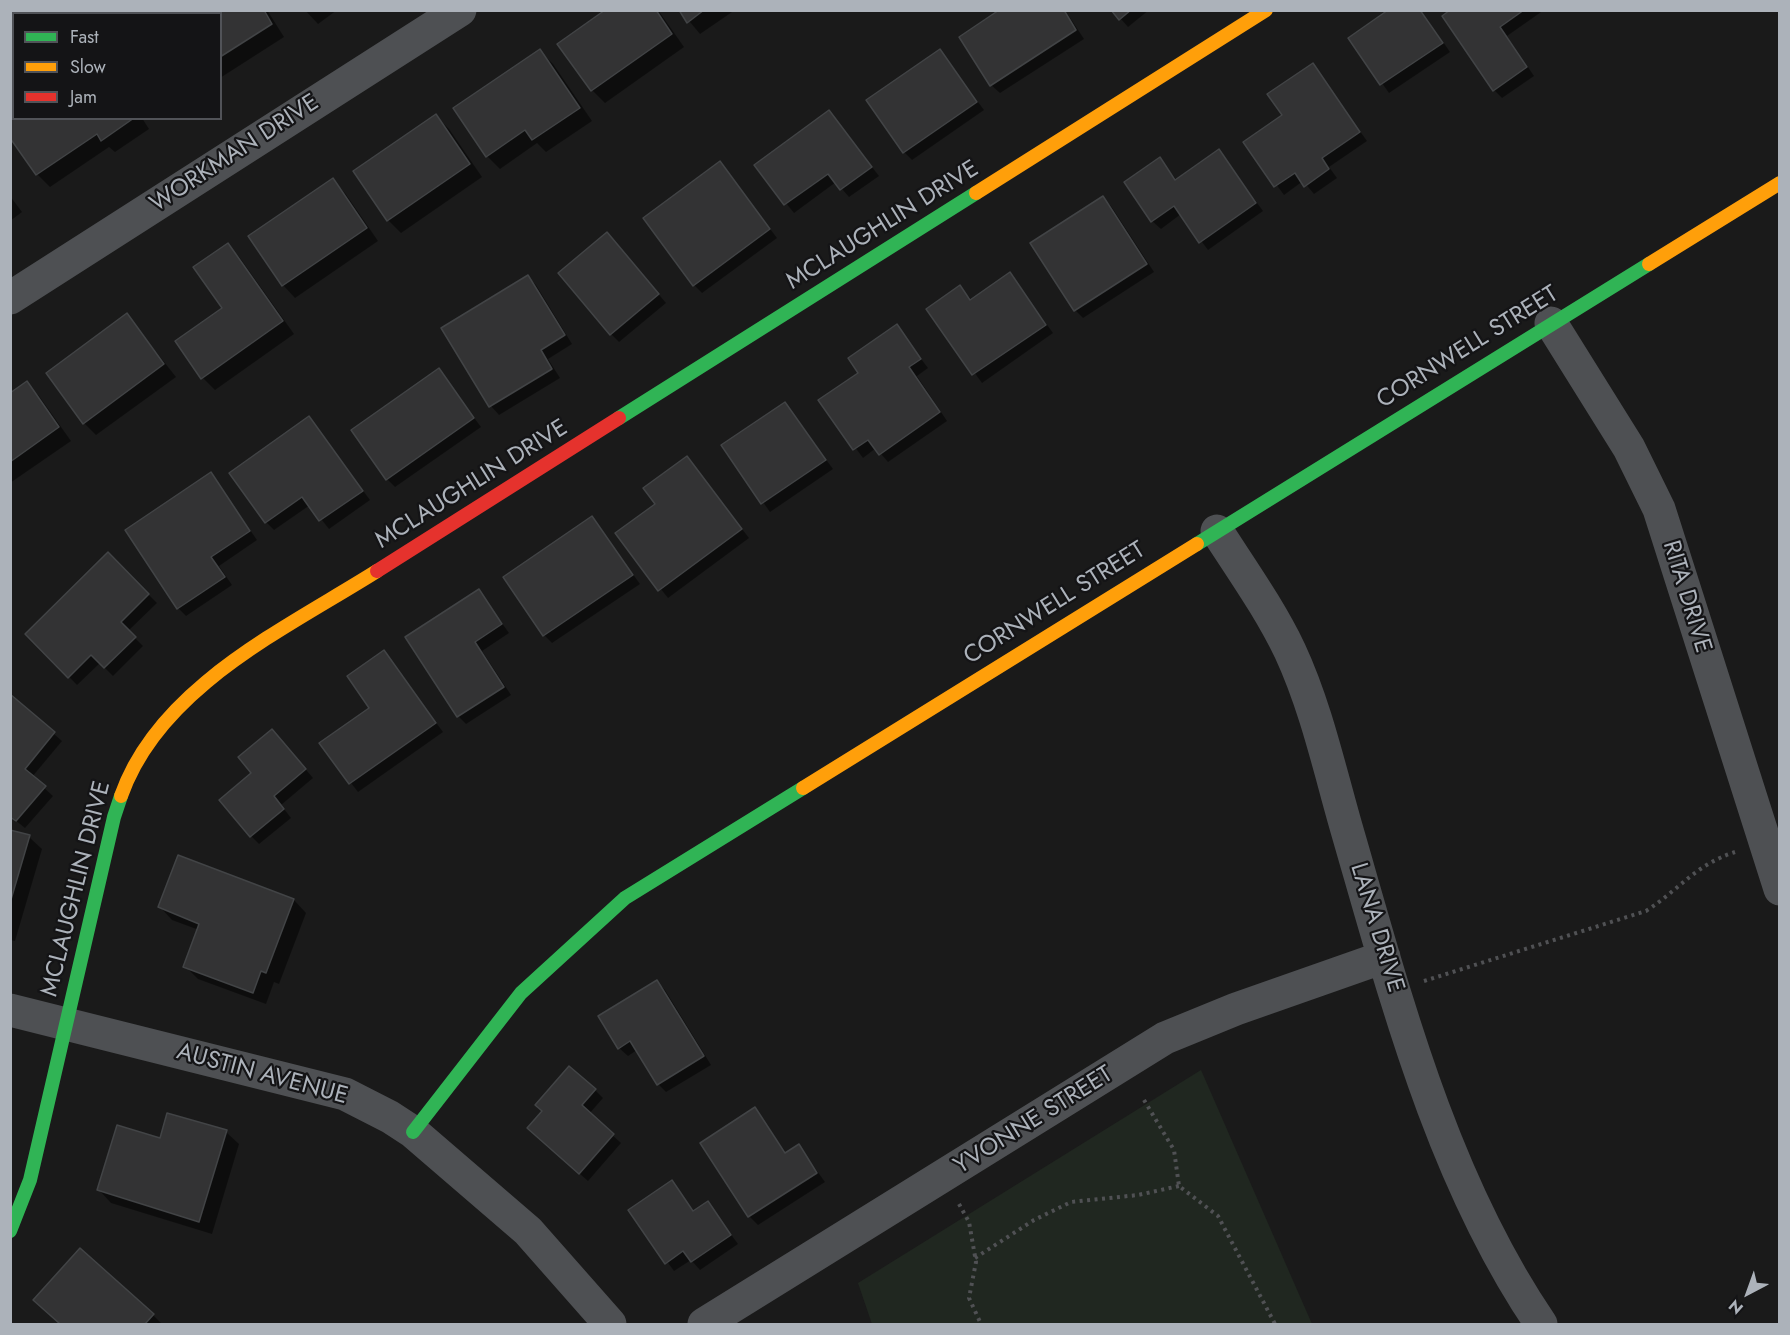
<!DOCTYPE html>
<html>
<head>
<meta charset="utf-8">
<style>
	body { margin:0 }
	#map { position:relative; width:1790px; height:1335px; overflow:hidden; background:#1a1a1a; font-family:Jost,sans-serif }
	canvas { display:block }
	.frame { position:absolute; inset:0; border:12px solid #acb2ba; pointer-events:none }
	.legend { position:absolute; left:12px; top:12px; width:210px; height:108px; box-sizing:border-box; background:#141416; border:2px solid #515358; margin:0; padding:8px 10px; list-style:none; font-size:18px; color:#acb2ba }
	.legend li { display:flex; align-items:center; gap:12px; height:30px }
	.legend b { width:30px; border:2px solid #515358 }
	.north { position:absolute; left:1718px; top:1263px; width:60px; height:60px; -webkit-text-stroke:4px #141416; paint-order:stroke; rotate:221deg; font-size:16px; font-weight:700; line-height:24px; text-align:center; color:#acb2ba }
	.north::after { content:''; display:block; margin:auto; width:21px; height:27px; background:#acb2ba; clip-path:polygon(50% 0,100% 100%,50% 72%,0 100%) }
</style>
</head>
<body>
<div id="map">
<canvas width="1790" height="1335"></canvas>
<div class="frame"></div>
<ul class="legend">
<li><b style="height:8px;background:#30b455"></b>Fast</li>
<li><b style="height:8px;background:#ff9f0a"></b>Slow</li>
<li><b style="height:8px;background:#e5322d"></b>Jam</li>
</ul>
<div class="north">N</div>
</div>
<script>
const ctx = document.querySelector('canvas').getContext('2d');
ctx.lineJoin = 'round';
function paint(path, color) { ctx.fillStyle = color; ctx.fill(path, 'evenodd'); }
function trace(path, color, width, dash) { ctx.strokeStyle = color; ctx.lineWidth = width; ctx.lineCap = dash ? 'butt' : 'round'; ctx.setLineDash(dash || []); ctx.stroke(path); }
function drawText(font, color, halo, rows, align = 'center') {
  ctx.font = font + ' Jost,sans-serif'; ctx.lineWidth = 4.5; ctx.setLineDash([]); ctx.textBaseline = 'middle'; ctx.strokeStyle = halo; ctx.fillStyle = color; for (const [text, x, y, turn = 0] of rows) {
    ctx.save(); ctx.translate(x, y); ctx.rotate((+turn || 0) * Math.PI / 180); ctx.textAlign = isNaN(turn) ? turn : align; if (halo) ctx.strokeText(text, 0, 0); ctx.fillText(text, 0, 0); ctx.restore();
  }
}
paint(new Path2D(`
	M1201 1070 1312 1324H872L858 1283Z`), '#202720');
paint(new Path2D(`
	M172 10H267L284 37 220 78V14Z
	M305 10H337L318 24Z
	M608 10H658L684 47 605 103 592 90Z
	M680 10H735L700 34Z
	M1002 10H1065L1084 39 1000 93 991 85Z
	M1113 10H1149L1128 27Z
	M1390 10H1421L1450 52 1389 93 1350 38Z
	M1453 10H1544L1507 36 1534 76 1502 98 1494 90Z
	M540 51 553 64 592 121 546 152 537 143 500 169 487 156Z
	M940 51 984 110 912 160 904 152Z
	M1312 65 1367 141 1329 167 1337 178 1314 194 1303 181 1284 195 1245 142 1284 116Z
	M829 112 879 176 849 197 836 182 794 213 756 166Z
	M436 116 449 129 482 177 401 233 388 220Z
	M14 118H142L149 129 115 152 109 147 50 187 37 174 10 136Z
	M1219 151 1263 211 1208 250 1181 214 1161 229 1152 221 1159 159 1177 180Z
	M720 163 777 238 702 293 694 285Z
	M332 180 345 193 378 241 295 298 283 285Z
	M10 196 22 212 10 221Z
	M1103 198 1111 206 1154 272 1083 318 1075 310Z
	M615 242 666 303 619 342 611 334Z
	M228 245 240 258 294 334 215 390 203 378 224 309Z
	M1010 274 1053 333 982 383 928 309 960 287 972 300Z
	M528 277 536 285 572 344 548 359 560 378 499 415 491 406 443 328Z
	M127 315 176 377 96 435 84 423Z
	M896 326 928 368 917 376 947 421 888 462 876 448 863 458 821 401 860 373Z
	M438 370 481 427 395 487 387 479Z
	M26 383 39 396 71 441 10 483V395Z
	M785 404 833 469 770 512 723 446Z
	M309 418 370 500 329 529 310 505 274 530 266 522Z
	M687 458 749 538 668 598 617 534 657 504Z
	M211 474 257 540 219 566 232 585 186 616 178 608Z
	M592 518 640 584 552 643 544 635Z
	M108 554 157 603 128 631 143 646 113 676 100 663 77 685 27 634Z
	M479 591 509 633 482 651 511 695 466 724 458 716Z
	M384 652 443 732 358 792 321 744 371 708Z
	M10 696 62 741 32 777 53 796 25 828 10 816Z
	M280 739 313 778 281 805 291 818 259 844 251 836 253 773Z
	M10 831 29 837 42 849 15 941 10 940Z
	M179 857 294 900 306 913 279 984 274 982 266 1004 198 979 185 966 199 930 172 920 160 907Z
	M657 982 665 990 711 1065 666 1092 658 1084 637 1050 628 1056 619 1048Z
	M595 1090 603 1098 589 1114 621 1143 588 1181 537 1136Z
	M755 1109 787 1154 799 1146 825 1182 758 1225 749 1216 702 1144Z
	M226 1132 239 1144 212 1234 111 1203 99 1190Z
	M672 1182 695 1212 708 1203 738 1244 700 1270 691 1260 674 1271 630 1211Z
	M48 1313 153 1315 162 1324H61Z`), '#0007');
const building = new Path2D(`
	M170 10H264L272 24 220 57V14H165Z
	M605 10H656L672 34 591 91 557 44Z
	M679 10H704L687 23Z
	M999 10H1064L1076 30 990 86 959 37Z
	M1111 10H1131L1119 20Z
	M1388 10H1420L1443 43 1380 85 1348 38Z
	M1450 10H1524L1500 27 1527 67 1493 91 1442 16Z
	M540 49 580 108 532 140 525 130 486 157 453 108Z
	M940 49 977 102 903 153 866 100Z
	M1313 63 1360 132 1322 158 1329 169 1304 187 1295 173 1274 187 1243 142 1282 115 1267 94Z
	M14 109V118H134L101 141 97 134 36 175 10 138V111Z
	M829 110 872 167 840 190 828 174 784 205 754 165Z
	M436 114 470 164 387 221 353 171Z
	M1219 149 1256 203 1199 243 1174 206 1151 222 1124 182 1160 157 1175 180Z
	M720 161 770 229 693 286 643 218Z
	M333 178 367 228 282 286 248 236Z
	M1103 196 1147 264 1074 311 1030 243Z
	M607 232 659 294 610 335 558 273Z
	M228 243 283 321 201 379 175 341 222 308 193 267Z
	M1010 272 1046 325 972 375 926 309 960 285 970 300Z
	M528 275 565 335 541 350 552 369 489 407 441 328Z
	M127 313 164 364 83 424 46 373Z
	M897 324 921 359 909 367 940 412 879 455 868 440 853 450 818 400 858 373 848 358Z
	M439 368 474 418 386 480 351 430Z
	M27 381 59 427 10 462V393Z
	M785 402 826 460 761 504 721 445Z
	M309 416 363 491 319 521 302 497 265 523 229 473Z
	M687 456 742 529 658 591 615 533 655 504 643 488Z
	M211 472 250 531 211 557 225 577 177 609 125 530Z
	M592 516 633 575 543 636 503 577Z
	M108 552 149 594 121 622 136 637 104 668 91 655 68 678 25 634Z
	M479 589 502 624 475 642 504 687 457 717 405 637Z
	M384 650 436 723 349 784 319 743 369 708 347 676Z
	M10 694 55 732 25 769 46 786 16 821 10 817Z
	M272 729 306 769 274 796 284 809 250 837 219 800 251 773 238 757Z
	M10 830 30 835 10 903Z
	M178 855 294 899 266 973 261 971 253 993 183 967 199 924 158 907Z
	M657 980 704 1056 657 1085 630 1041 618 1049 598 1016Z
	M569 1066 596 1089 582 1105 614 1134 579 1174 527 1128 542 1111 535 1105Z
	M755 1107 785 1153 799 1144 817 1173 748 1217 700 1143Z
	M167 1113 227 1130 199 1222 97 1190 117 1125 160 1138Z
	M672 1180 693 1211 708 1201 731 1235 691 1262 683 1251 665 1264 628 1210Z
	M80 1248 154 1314 145 1324H60L33 1300Z`);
paint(building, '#333334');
trace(building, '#424446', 1.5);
trace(new Path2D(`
	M1424 981 1646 911C1680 889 1695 865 1735 852
	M1144 1100 1174 1150 1179 1186 1218 1216 1275 1324
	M959 1204 969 1222 976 1262 969 1298 981 1324
	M975 1258 1034 1220 1071 1202 1138 1195 1179 1186`), '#505154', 4, [3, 4.5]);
trace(new Path2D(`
	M10 298 460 10
	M1551 323 1629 448 1659 509 1780 889
	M1217 531C1242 570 1270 609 1290 651 1317 709 1331 776 1349 837 1397 1003 1443 1180 1541 1324
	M10 1010 345 1094 390 1117 413 1132 528 1231 610 1324
	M704 1324 1165 1038 1236 1009 1384 957`), '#4e5053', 33);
trace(new Path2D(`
	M619 418 976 193
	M1197 544 1649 264
	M413 1132 521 993 625 898 803 788
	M10 1231 30 1180 114 817 121 796`), '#30b455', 14);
trace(new Path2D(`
	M976 193 1266 10
	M1649 264 1780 183
	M803 788 1197 544
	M121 796C159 687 285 629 377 571`), '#ff9f0a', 14);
trace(new Path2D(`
	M377 571 619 418`), '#e5322d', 14);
drawText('24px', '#acb2ba', '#141416', [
	["WORKMAN DRIVE",235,154,-33],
	["MCLAUGHLIN DRIVE",883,226,-32],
	["CORNWELL STREET",1468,348,-32],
	["MCLAUGHLIN DRIVE",472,485,-32],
	["RITA DRIVE",1686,597,73],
	["CORNWELL STREET",1055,604,-32],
	["MCLAUGHLIN DRIVE",77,889,-76],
	["LANA DRIVE",1376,928,73],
	["AUSTIN AVENUE",262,1075,15],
	["YVONNE STREET",1034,1121,-32]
]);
</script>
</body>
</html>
